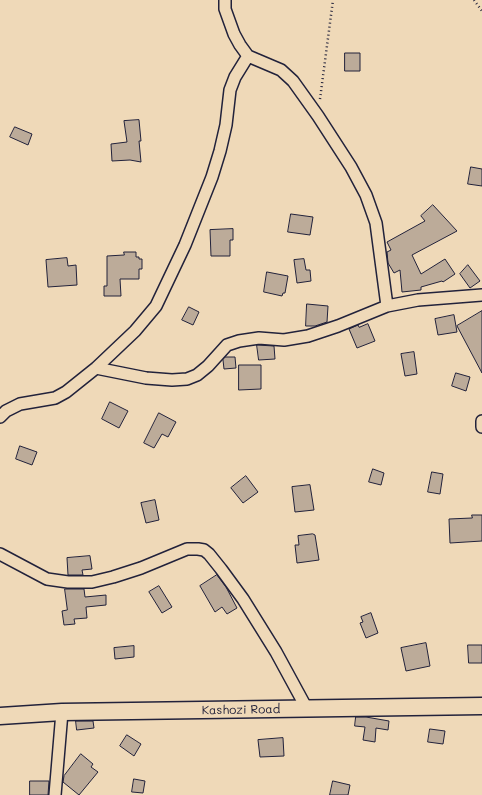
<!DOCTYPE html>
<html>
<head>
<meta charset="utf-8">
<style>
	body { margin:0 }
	canvas { display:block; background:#efd9b8 }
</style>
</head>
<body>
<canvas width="482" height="795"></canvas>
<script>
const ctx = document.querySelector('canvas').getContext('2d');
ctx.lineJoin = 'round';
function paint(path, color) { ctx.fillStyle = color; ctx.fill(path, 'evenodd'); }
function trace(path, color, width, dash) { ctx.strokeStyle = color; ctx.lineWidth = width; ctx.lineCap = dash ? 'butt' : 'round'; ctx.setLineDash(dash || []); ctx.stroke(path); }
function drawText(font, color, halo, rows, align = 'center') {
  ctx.font = font + ' Mali,sans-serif'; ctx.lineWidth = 3.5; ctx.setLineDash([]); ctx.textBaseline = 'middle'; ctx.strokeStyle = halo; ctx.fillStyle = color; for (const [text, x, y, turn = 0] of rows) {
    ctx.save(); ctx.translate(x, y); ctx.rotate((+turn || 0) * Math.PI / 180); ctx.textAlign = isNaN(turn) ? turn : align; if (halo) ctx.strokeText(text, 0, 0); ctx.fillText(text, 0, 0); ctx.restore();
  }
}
const building = new Path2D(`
	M345 53H360V71H345Z
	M139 120 141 141H139L141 162 130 160 112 161 111 144 127 142 124 121Z
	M15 127 32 134 28 145 10 137Z
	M471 167 482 169V186L468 184Z
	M433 205 457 231 412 255 421 274 445 259 455 274 443 282 442 281 421 287V290L402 292 400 270 394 273 388 263 387 252 391 250 387 242 425 221 421 216Z
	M291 214 313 217 310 235 288 232Z
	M233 229V240H230V256H211L210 230Z
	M124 252H136V257H139V259H142V269H139V279H120L121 296H104V286H107V256L124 255Z
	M67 258 68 266 76 265 77 285 48 287 46 260Z
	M304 259 306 270H310L311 281 297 283 294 260Z
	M468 265 480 281 470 288 460 274Z
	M267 272 288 276 285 293H283L282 296 264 292Z
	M307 304 328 306 327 322 315 326H306Z
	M189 307 199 312 193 325 182 320Z
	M482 311V373L457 326Z
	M454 315 457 332 438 335 435 319Z
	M368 324 375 341 357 348 349 329 358 325 359 327Z
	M257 345 274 346 275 359 259 360Z
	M414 352 417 374 405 376 401 354Z
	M225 357H235L236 368 224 369 223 360Z
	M239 365H261V389L239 390Z
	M456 373 470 377 466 391 452 386Z
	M110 402 128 411 119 428 102 419Z
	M159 413 176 422 168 437 162 434 154 448 144 443Z
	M20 446 37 452 32 465 16 459Z
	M373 469 384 473 381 485 369 482Z
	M432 472 443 474 440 494 428 492Z
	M246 476 258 492 243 503 231 488Z
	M310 485 314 510 295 512 292 487Z
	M155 500 159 520 146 523 141 503Z
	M472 515H482V541L450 543 449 519 472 518Z
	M313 534 315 535 319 560 297 563 295 545H299L298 536Z
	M90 556 92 569 82 570 83 575H68L67 558Z
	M217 575 226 587 237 608 227 614 222 607 215 612 200 586Z
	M159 586 172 607 162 613 149 592Z
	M65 589H84L85 597 106 595V605L86 607 87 618 74 619 75 624 64 625 62 611 67 610Z
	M371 613 378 633 366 638 360 623 363 622 361 617Z
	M426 643 430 666 406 671 401 648Z
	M468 645H482V663H469Z
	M134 646V657L115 659 114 648Z
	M356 717H366L389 721 388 730 376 728 375 742 363 740 365 727 355 726Z
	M76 721H93L94 728 77 730Z
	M430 729 445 731 443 744 428 742Z
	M127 735 141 744 134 756 120 746Z
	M283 738 284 756 260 757 258 740Z
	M81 754 93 764 91 767 98 772 79 795 63 782 64 776Z
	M134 779 145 781 143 793 132 792Z
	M30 781H49L48 795H30Z
	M333 781 350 785 348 795H330Z`);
paint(building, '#bcab99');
trace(building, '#22223b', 1);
const minor = new Path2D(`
	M225 0V9L234 34 240 45 248 56 281 70 293 81 318 116 351 167 366 195 376 223 387 306
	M96 368 146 378 172 380 187 379 197 375 208 366 227 345 239 341 259 338 284 340 308 336 338 326 387 306 418 300 482 295
	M0 417 6 411 20 404 55 398 66 392 96 368 135 331 156 306 185 245 212 177 220 151 226 125 230 90 235 77 248 56
	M482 421V427
	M0 554 47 579 68 582H92L113 577 141 568 187 549H198L204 550 209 554 221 569 243 599 276 652 307 709
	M55 795 62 712`);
const secondary = new Path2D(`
	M0 716 62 712 482 706`);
trace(minor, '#22223b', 14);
trace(secondary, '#22223b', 19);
trace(new Path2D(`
	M474 0 482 11
	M320 99 333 0`), '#22223b', 2.5, [1, 3]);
trace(minor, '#efd9b8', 11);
trace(secondary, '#efd9b8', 16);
drawText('12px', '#22223b', '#efd9b8', [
	["Kashozi Road",241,710,-1]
]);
</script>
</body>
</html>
